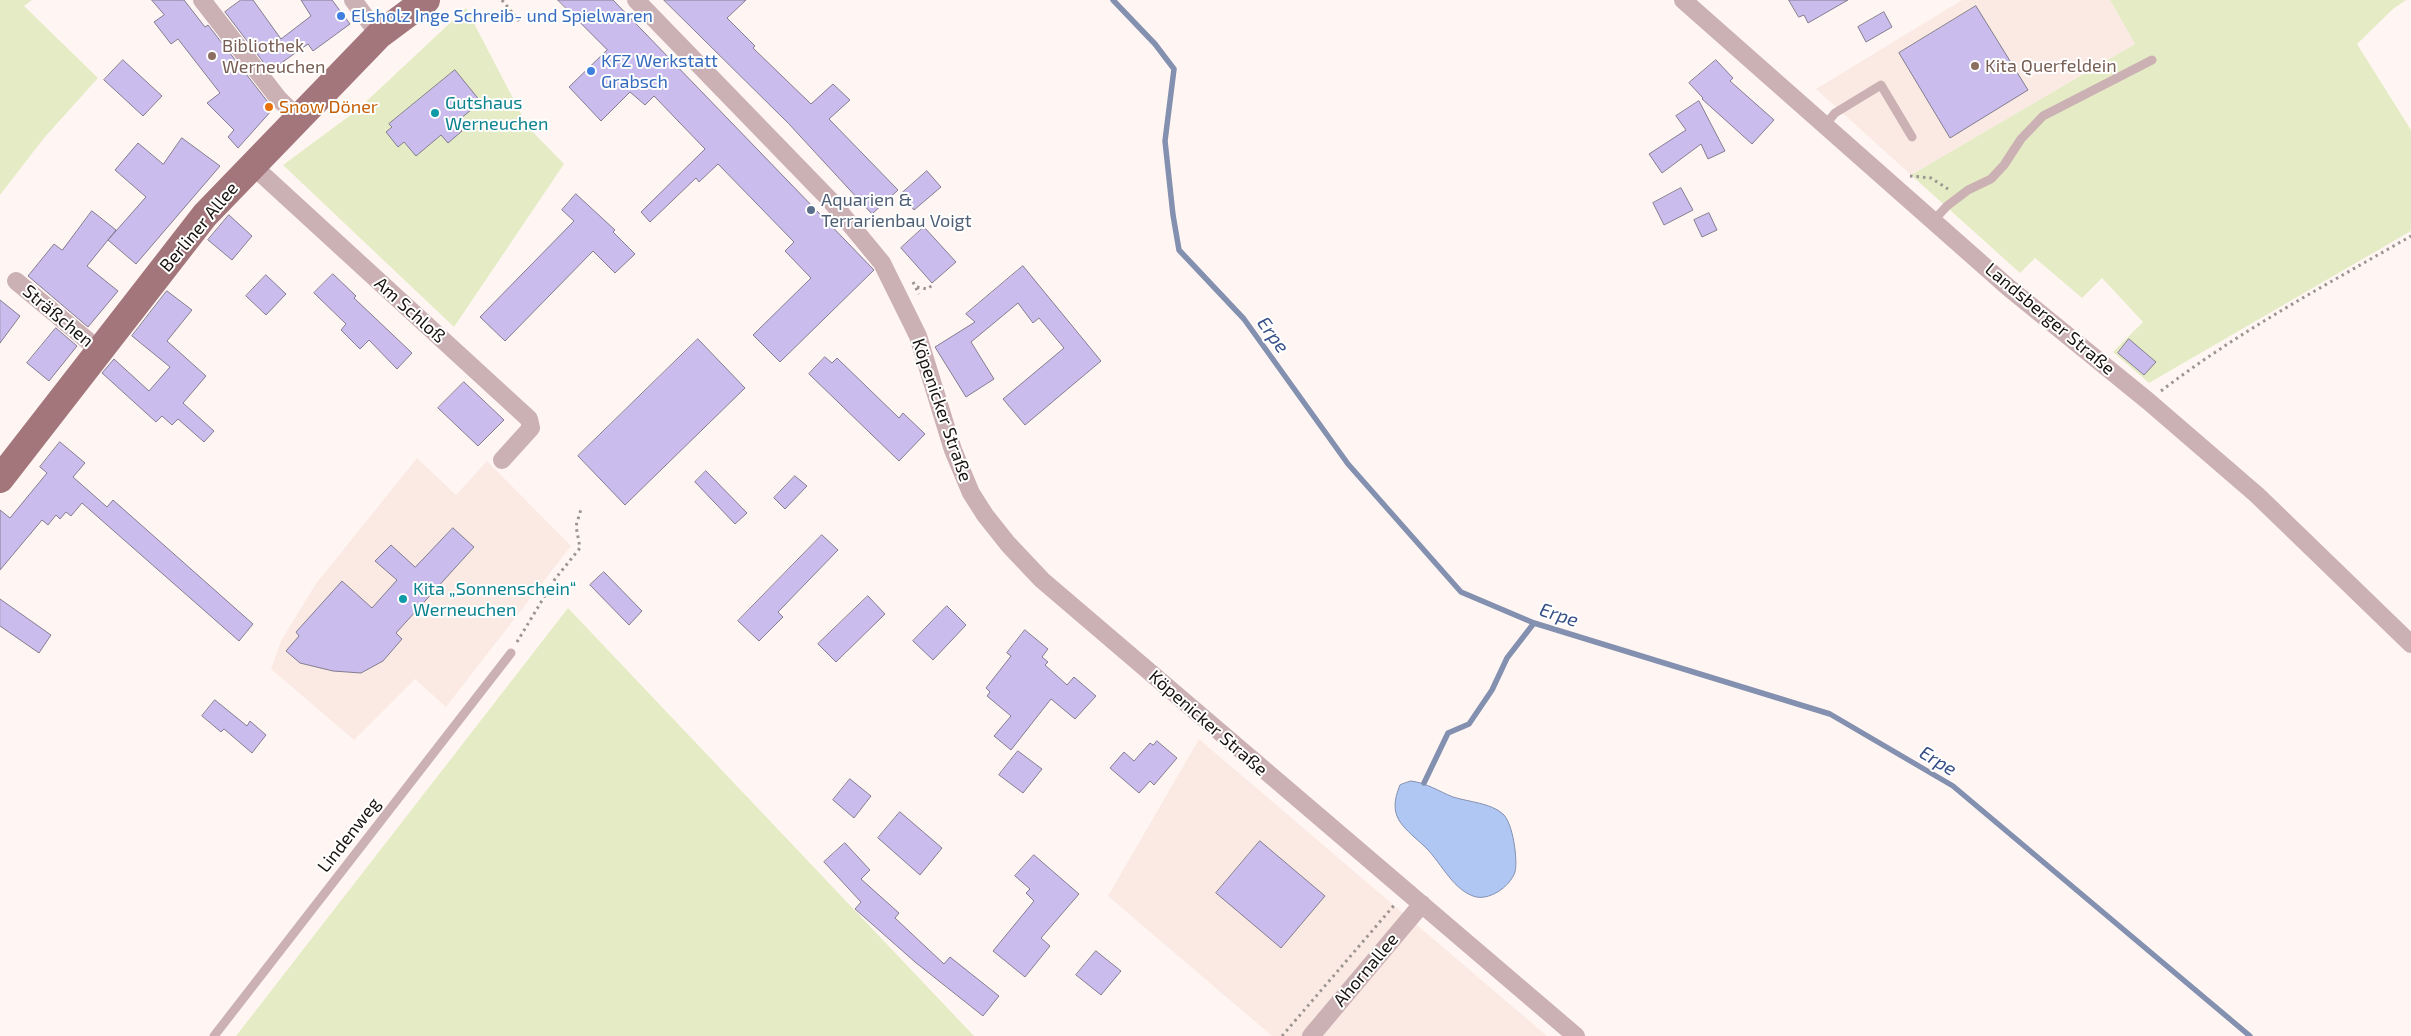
<!DOCTYPE html>
<html>
<head>
<meta charset="utf-8">
<style>
	body { margin:0 }
	canvas { display:block; background:#fff6f3 }
</style>
</head>
<body>
<canvas width="2411" height="1036"></canvas>
<script>
const ctx = document.querySelector('canvas').getContext('2d');
ctx.lineJoin = 'round';
function paint(path, color) { ctx.fillStyle = color; ctx.fill(path, 'evenodd'); }
function trace(path, color, width, dash) { ctx.strokeStyle = color; ctx.lineWidth = width; ctx.lineCap = dash ? 'butt' : 'round'; ctx.setLineDash(dash || []); ctx.stroke(path); }
function drawText(font, color, halo, rows, align = 'center') {
  ctx.font = font + ' "Exo 2",sans-serif'; ctx.lineWidth = 4; ctx.setLineDash([]); ctx.textBaseline = 'middle'; ctx.strokeStyle = halo; ctx.fillStyle = color; for (const [text, x, y, turn = 0] of rows) {
    ctx.save(); ctx.translate(x, y); ctx.rotate((+turn || 0) * Math.PI / 180); ctx.textAlign = isNaN(turn) ? turn : align; if (halo) ctx.strokeText(text, 0, 0); ctx.fillText(text, 0, 0); ctx.restore();
  }
}
paint(new Path2D(`
	M1962 0H2110L2135 44 1911 175 1816 89Z
	M417 458 456 495 487 461 571 546 446 707 415 679 354 740 271 669 281 641 315 585Z
	M1199 739 1547 1036H1272L1108 896Z`), '#fbeae3');
paint(new Path2D(`
	M0 0H32L24 6 98 78 44 138 0 195Z
	M2110 0H2406L2393 9 2357 44 2411 130V231L2149 383 2113 352 2143 322 2102 278 2082 298 2035 258 2020 273 1911 175 2135 44Z
	M466 8 528 127 564 164 454 327 283 165 356 111Z
	M568 608 974 1036H236Z`), '#e5ecc5');
const water = new Path2D(`
	M1411 781C1427 783 1438 791 1453 797 1469 802 1491 803 1503 814 1513 823 1518 860 1515 872 1510 887 1488 902 1473 896 1451 888 1440 860 1423 845 1401 825 1387 816 1400 785Z`);
paint(water, '#b0c6f3');
trace(water, '#8390af', 1);
trace(new Path2D(`
	M1113 0 1155 44 1174 69 1165 141 1173 215 1179 250 1244 319 1348 464 1461 592 1534 623 1830 714 1953 786 2250 1036
	M1424 783 1448 733 1469 724 1492 690 1507 658 1534 623`), '#8390af', 5.5);
const building = new Path2D(`
	M152 0H184L205 27 208 25 271 106 272 110 238 148 228 137 234 130 207 103 220 93 178 39 171 44 154 22 164 15Z
	M241 0H253L281 39 311 16 301 0H332L350 24 313 51 308 44 270 71 225 12Z
	M558 0H613L874 270 780 362 753 335 811 278 785 251 794 242 718 164 699 182 696 178 650 222 641 212 705 149 654 96 645 105 630 92 601 121 569 87 607 50Z
	M664 0H746L727 18 755 46 753 48 811 104 833 84 850 100 829 119 898 190 872 214 789 124Z
	M1789 0H1848L1808 23 1804 15 1799 17Z
	M1976 6 2028 90 1950 138 1899 53Z
	M1884 12 1892 27 1866 42 1858 27Z
	M123 60 162 96 143 116 104 80Z
	M1716 60 1733 78 1730 81 1774 120 1752 144 1702 99 1703 98 1689 83Z
	M455 70 481 102 455 123 462 131 448 143 441 135 416 156 404 142 398 147 386 132 392 127 389 124Z
	M1699 101 1725 151 1708 159 1701 144 1662 173 1649 154 1686 130 1676 116Z
	M182 138 220 166 136 264 108 240 146 197 115 170 138 143 163 164Z
	M927 171 941 187 914 210 901 194Z
	M1681 188 1693 210 1664 225 1653 203Z
	M576 194 615 230 613 232 635 254 615 273 593 251 505 341 480 317 574 221 562 210Z
	M92 211 116 230 87 266 118 291 88 327 28 276 54 244 62 250Z
	M1709 213 1717 230 1702 237 1694 220Z
	M229 215 252 236 232 260 208 240Z
	M924 227 956 262 932 283 901 248Z
	M1023 266 1101 361 1025 425 1003 399 1064 348 1039 318 1033 323 1018 303 971 342 994 379 966 397 935 347 975 322 966 314Z
	M333 274 356 296 354 298 412 353 397 369 369 340 360 349 341 330 346 324 314 293Z
	M266 275 286 294 266 315 246 296Z
	M167 291 192 310 167 341 206 376 183 403 214 431 204 442 178 419 172 425 162 416 156 422 102 373 114 359 149 391 170 367 132 336Z
	M0 300 20 316 0 343Z
	M56 328 77 346 49 381 27 363Z
	M698 339 745 388 625 505 578 456Z
	M2129 339 2156 362 2144 375 2118 353Z
	M825 357 832 363 837 358 899 418 903 413 925 434 899 461 809 374Z
	M464 382 504 420 478 446 438 408Z
	M60 442 85 463 73 477 107 507 113 500 253 624 239 641 82 503 71 516 66 512 60 519 56 515 48 525 42 520 0 570V510L10 518 47 473 40 467Z
	M706 471 747 513 735 524 695 482Z
	M795 476 807 486 785 509 774 498Z
	M453 528 474 547 396 633 402 639 383 661 361 673 333 671 300 663 286 651 299 636 296 632 342 581 372 608 397 580 375 561 391 545 415 567Z
	M822 535 838 550 778 612 783 617 759 641 738 621Z
	M604 572 642 611 629 625 590 585Z
	M868 596 885 614 836 662 818 644Z
	M0 599 51 635 39 653 0 626Z
	M947 606 966 625 933 660 913 641Z
	M1025 630 1048 649 1042 657 1048 662 1045 665 1067 685 1074 677 1096 696 1075 719 1051 699 1011 750 994 736 1011 716 987 696 990 692 986 688 1011 656 1007 653Z
	M215 700 247 726 250 721 266 735 252 753 224 729 221 732 202 716Z
	M1157 741 1177 758 1154 785 1150 781 1139 793 1110 768 1124 752 1134 761 1150 743 1153 745Z
	M1018 751 1042 769 1023 793 999 775Z
	M850 779 871 796 854 818 833 800Z
	M900 812 942 848 920 875 878 838Z
	M1260 841 1325 896 1281 948 1216 893Z
	M845 843 870 870 861 879 899 913 895 918 944 964 950 957 999 996 983 1016 915 962 855 909 861 902 824 862Z
	M1034 855 1079 894 1041 938 1050 946 1025 977 993 951 1034 901 1026 893 1030 889 1015 876Z
	M1096 951 1121 971 1101 995 1076 975Z`);
paint(building, '#cabcec');
trace(building, '#837e8f', 1);
trace(new Path2D(`
	M502 0 519 21
	M1910 176 1931 178 1948 189
	M913 282 919 294
	M917 287 927 289 934 284
	M2161 391C2239 331 2326 285 2411 236
	M517 642 555 579 580 548 576 526 581 509
	M1282 1036 1396 903`), '#9b9491', 3, [2.5, 4]);
trace(new Path2D(`
	M1826 124 1835 113 1881 85 1912 137
	M1934 220 1947 206 1968 190 1991 179 2004 165 2021 139 2043 116 2152 60
	M214 1036 511 653`), '#ccb1b4', 9);
trace(new Path2D(`
	M202 0 278 98 298 118
	M353 0 379 35
	M636 0 830 200 882 263 918 336 953 450 971 493 985 515 1008 544 1042 580 1576 1036
	M1683 0 2009 288 2148 401 2257 495 2411 644
	M252 165 529 419 531 428 502 460
	M16 281 99 350
	M1311 1036 1422 904`), '#ccb1b4', 18);
trace(new Path2D(`
	M0 479 205 215 379 35 426 0`), '#a3767b', 28);
for (const [x, y, r, color] of [
	[341,16,5,"#3f7fe0"],
	[212,56,5,"#8d6e63"],
	[1975,66,5,"#8d6e63"],
	[591,71,5,"#3f7fe0"],
	[269,107,5,"#e8710a"],
	[435,113,5,"#0f9aa8"],
	[811,210,5,"#5c6f8a"],
	[403,599,5,"#0f9aa8"]
]) { const dot = new Path2D(); dot.arc(x, y, r, 0, 2 * Math.PI); ctx.fillStyle = color; ctx.fill(dot); trace(dot, '#fff', 2); }
drawText('18px', '#366cbe', '#fff', [
	["Elsholz Inge Schreib- und Spielwaren",351,16],
	["KFZ Werkstatt",601,61],
	["Grabsch",601,82]
], 'left');
drawText('18px', '#785e54', '#fff', [
	["Bibliothek",222,46],
	["Werneuchen",222,67],
	["Kita Querfeldein",1985,66]
], 'left');
drawText('18px', '#0d838f', '#fff', [
	["Gutshaus",445,103],
	["Werneuchen",445,124],
	["Kita „Sonnenschein“",413,589],
	["Werneuchen",413,610]
], 'left');
drawText('18px', '#c56008', '#fff', [
	["Snow Döner",279,107]
], 'left');
drawText('18px', '#4e5e75', '#fff', [
	["Aquarien &",821,200],
	["Terrarienbau Voigt",821,221]
], 'left');
drawText('18px', '#191310', '#fff', [
	["Berliner Allee",199,227,-50],
	["Am Schloß",410,310,42],
	["Sträßchen",58,316,40],
	["Landsberger Straße",2050,319,40],
	["Köpenicker Straße",942,410,71],
	["Köpenicker Straße",1208,723,41],
	["Lindenweg",349,835,-52],
	["Ahornallee",1366,970,-50]
]);
drawText('italic 19px', '#364f87', '#fff', [
	["Erpe",1273,335,54],
	["Erpe",1559,615,18],
	["Erpe",1938,761,31]
]);
</script>
</body>
</html>
